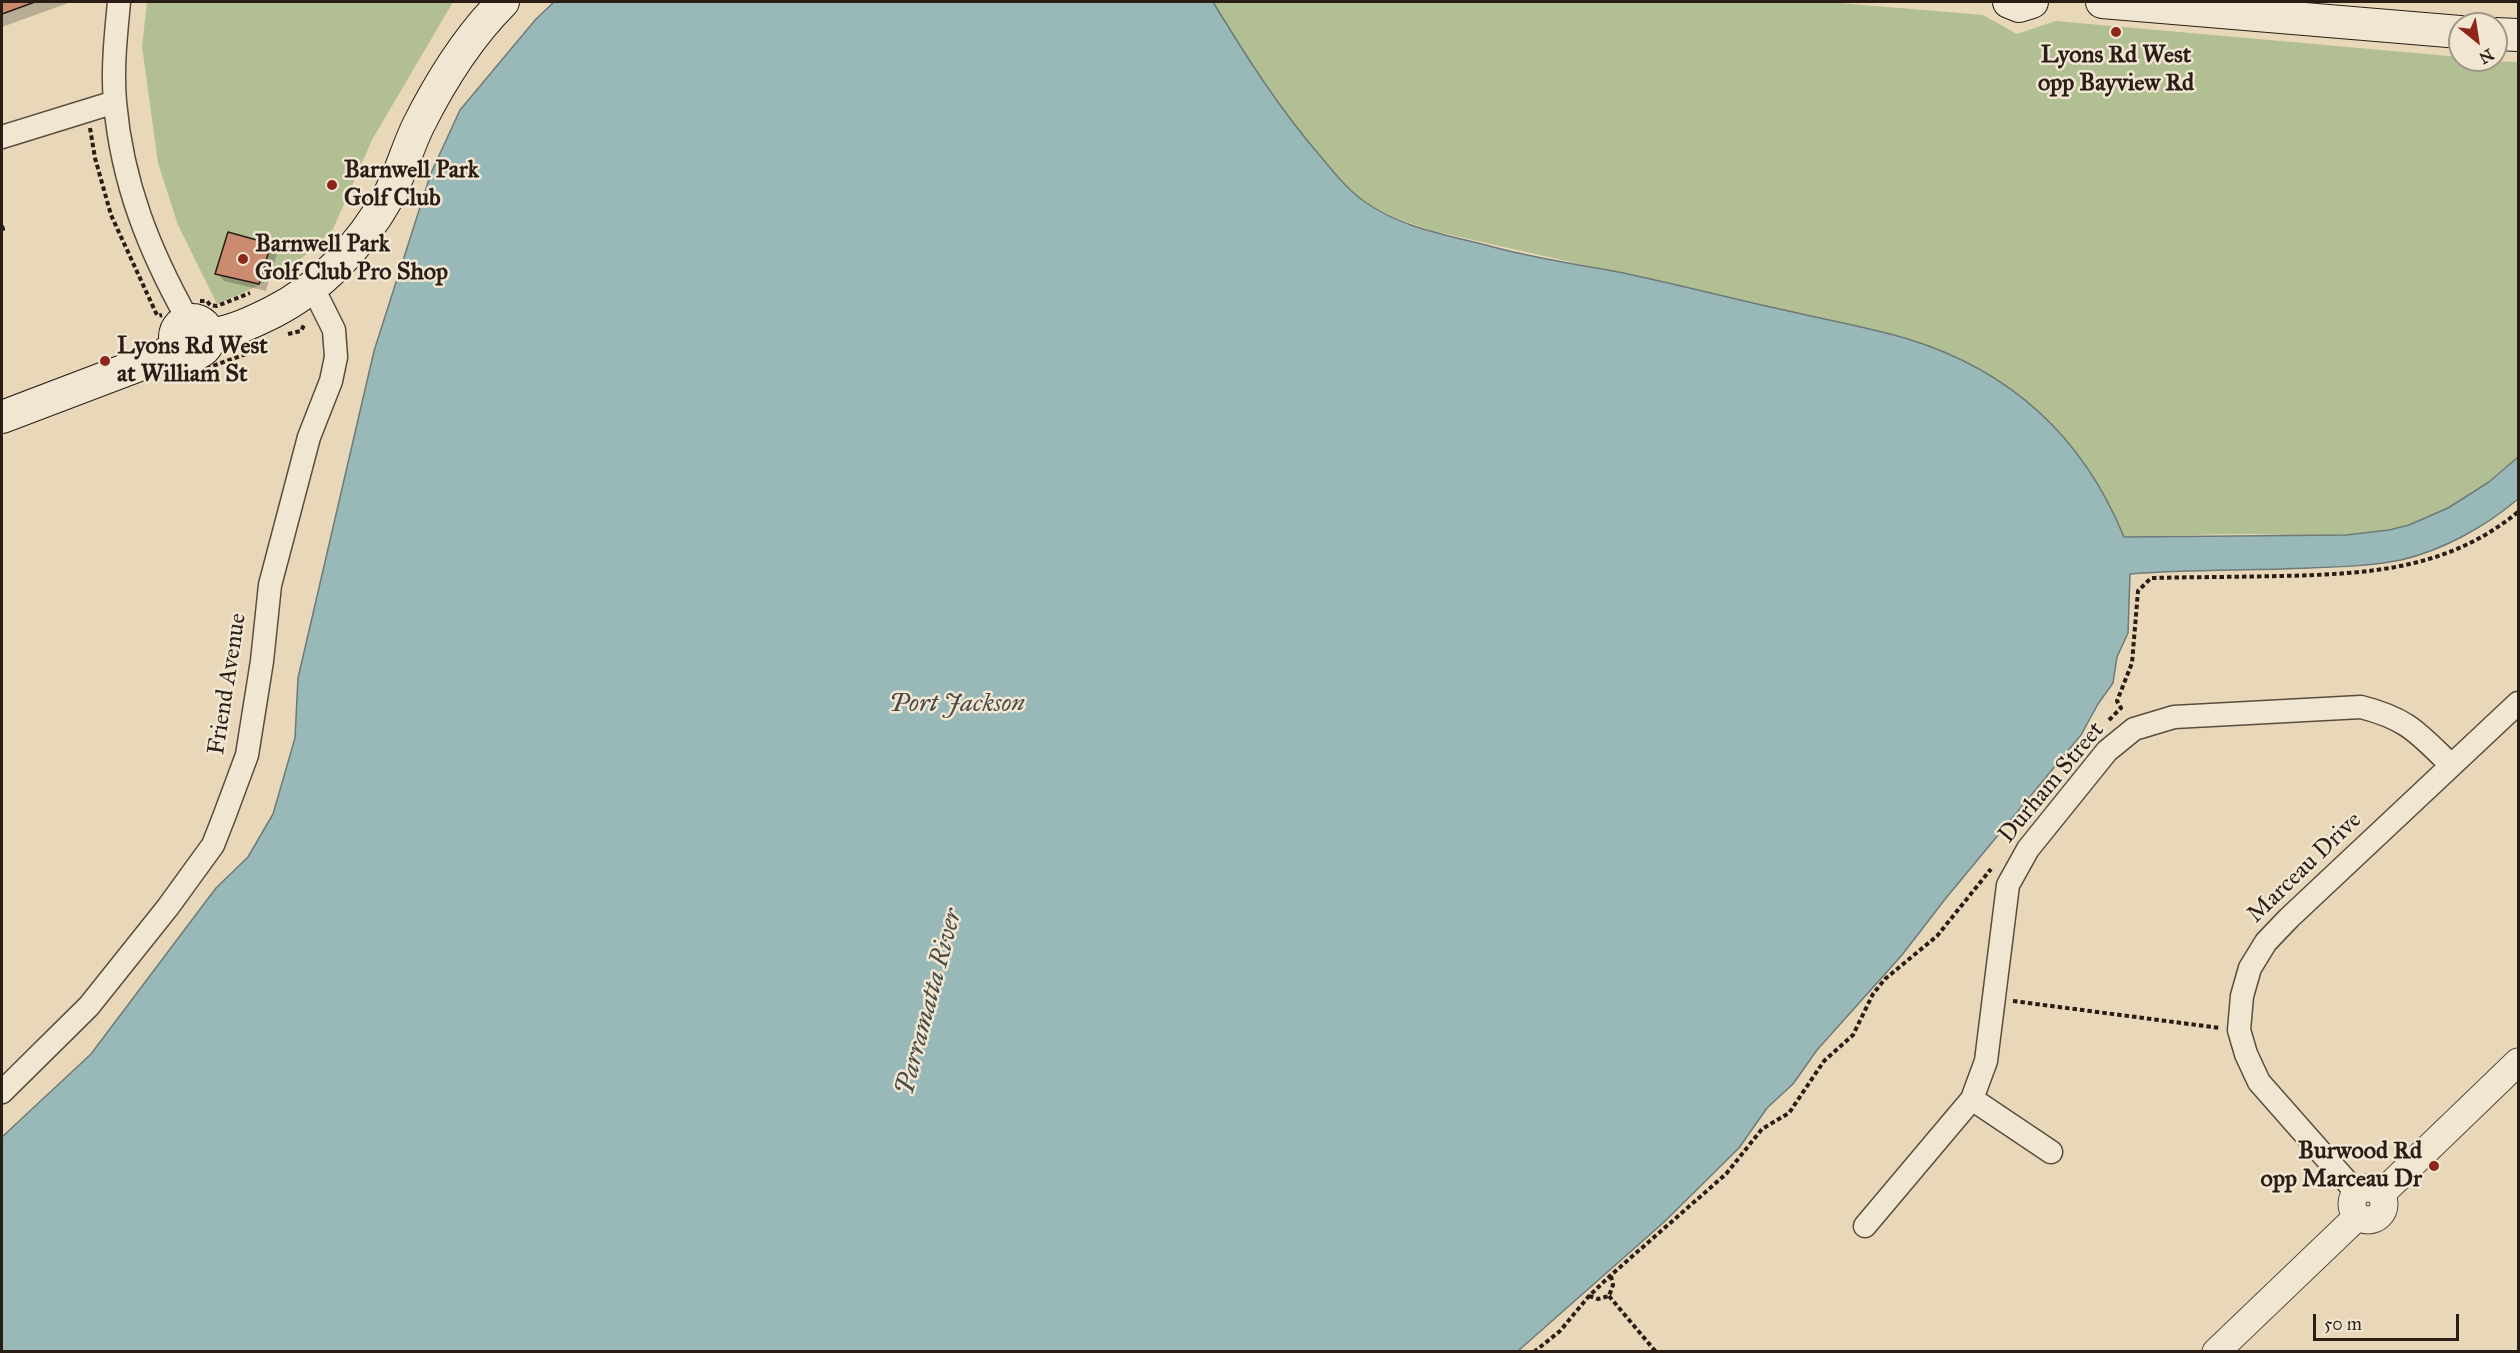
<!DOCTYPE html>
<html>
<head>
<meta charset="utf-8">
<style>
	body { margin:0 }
	#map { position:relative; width:2520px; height:1353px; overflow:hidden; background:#e8d8b9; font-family:"IM FELL Great Primer",serif }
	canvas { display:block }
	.frame { position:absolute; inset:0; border:3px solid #2a1d16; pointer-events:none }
	.north { position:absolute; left:2448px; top:12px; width:60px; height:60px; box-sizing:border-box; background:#f0e6d2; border:2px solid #a19687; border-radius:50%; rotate:150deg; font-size:16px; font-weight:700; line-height:24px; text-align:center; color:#2a1d16 }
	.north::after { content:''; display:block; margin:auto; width:21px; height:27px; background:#8f2418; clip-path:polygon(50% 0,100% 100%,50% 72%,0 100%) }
	.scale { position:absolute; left:2313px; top:1314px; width:146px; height:27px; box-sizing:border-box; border:3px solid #2a1d16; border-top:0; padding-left:8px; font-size:18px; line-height:21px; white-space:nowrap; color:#2a1d16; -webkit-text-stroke:4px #f0e6d2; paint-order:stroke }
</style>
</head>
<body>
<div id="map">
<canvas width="2520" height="1353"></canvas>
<div class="frame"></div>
<div class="north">N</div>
<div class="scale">50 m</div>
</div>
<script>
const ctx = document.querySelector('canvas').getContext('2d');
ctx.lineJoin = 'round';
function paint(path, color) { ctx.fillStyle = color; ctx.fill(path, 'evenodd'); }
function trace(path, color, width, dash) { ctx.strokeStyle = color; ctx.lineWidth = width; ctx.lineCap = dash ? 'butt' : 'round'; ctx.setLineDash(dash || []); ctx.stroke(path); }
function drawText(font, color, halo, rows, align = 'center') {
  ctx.font = font + ' "IM FELL Great Primer",serif'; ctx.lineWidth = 5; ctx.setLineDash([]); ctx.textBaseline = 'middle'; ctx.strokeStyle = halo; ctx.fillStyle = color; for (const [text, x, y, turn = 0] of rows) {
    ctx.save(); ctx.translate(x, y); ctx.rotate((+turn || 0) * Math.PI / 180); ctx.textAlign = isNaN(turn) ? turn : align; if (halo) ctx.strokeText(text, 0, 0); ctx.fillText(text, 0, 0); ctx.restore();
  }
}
paint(new Path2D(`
	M147 2H453L372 140 333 229C300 265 262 286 217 304L178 225 158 163 142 46Z
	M1213 2H1828L1983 15 2017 34 2056 21 2460 57V60L2518 62V457C2491 485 2444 515 2406 526 2357 540 2302 535 2252 534 2209 534 2166 536 2124 537 2090 450 2021 382 1934 348 1909 339 1884 334 1859 327L1433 231C1411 223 1385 216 1366 202 1349 191 1336 175 1323 160 1281 112 1247 56 1213 2Z`), '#b2bf92');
const water = new Path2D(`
	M554 2H1213C1246 56 1280 110 1322 158 1335 174 1348 190 1365 202 1403 229 1453 236 1497 248 1535 258 1574 264 1613 271 1673 283 1733 299 1793 312 1832 321 1871 328 1908 339 2012 371 2083 437 2124 537L2346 535 2389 530 2409 525 2448 508 2489 482 2518 457V499C2485 527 2443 550 2401 560 2371 566 2340 567 2309 568 2249 571 2190 569 2130 574L2128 633 2117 657 2113 683 2098 704 2081 735 1946 898 1902 955 1817 1050 1793 1084 1767 1108 1739 1148 1663 1223 1518 1351H2V1137L91 1054 216 888 248 857 273 814 295 738 298 678 374 351 431 173 460 110 536 19Z`);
paint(water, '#99b8b8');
trace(water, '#6d7a77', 1.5);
paint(new Path2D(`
	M2 2H71L2 27Z
	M270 245 277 253 266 291 224 281 217 273Z`), '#0003');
const building = new Path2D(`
	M2 2H35L2 14Z
	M228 232 271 244 259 284 215 274Z`);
paint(building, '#cb8b6e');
trace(building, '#2a1d16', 1.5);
const minor = new Path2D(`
	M119 2C116 34 112 69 115 102 122 183 149 250 188 320
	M2 137 115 102
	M2 1092 89 1006 168 907 213 845 224 817 247 755 262 661 270 585 309 437 331 381 336 357 334 330 313 288
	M1972 1099 2051 1152
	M2356 1192 2259 1082 2246 1054 2239 1030 2242 996 2250 968 2266 942 2289 918 2518 703
	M1865 1226 1972 1099 1986 1061 2008 885 2028 849 2107 751 2134 729 2174 717 2361 707C2408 719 2418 733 2451 765`);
const tertiary = new Path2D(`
	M2352 1204a16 16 0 1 1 32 0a16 16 0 1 1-32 0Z
	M2381 1194 2518 1062
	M2216 1352 2357 1217`);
const secondary = new Path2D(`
	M2009 2 2019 6 2032 2
	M2102 2 2460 32
	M2496 34 2518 35
	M175 337a17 17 0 1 1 34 0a17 17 0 1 1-34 0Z
	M209 335C232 332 253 322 273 312 322 287 361 245 388 197 400 175 407 149 418 126 440 82 468 37 503 2
	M2 417 139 365 164 355 177 345`);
trace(minor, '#5a4c3f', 25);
trace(tertiary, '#5a4c3f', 29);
trace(secondary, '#2a1d16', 34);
trace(new Path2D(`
	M90 128 95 158 111 215 156 313 158 316 162 315
	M2 226 3 229 2 232
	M200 301H207L210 305 217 306 250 293
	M288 334 301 331 305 323
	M171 381 246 354
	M2109 720 2121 708 2117 701 2132 663 2138 591 2151 578C2194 577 2237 577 2280 576 2368 574 2447 570 2518 512
	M2013 1001 2220 1028
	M1589 1296 1598 1299 1609 1296 1613 1285 1611 1276
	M1609 1296 1656 1352
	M1534 1352 1560 1331 1589 1296 1611 1275 1726 1174 1762 1129 1789 1113 1824 1061 1853 1035 1873 994 1885 979 1937 936 1991 869`), '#2a1d16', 4, [4.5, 3]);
trace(minor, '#f0e6d2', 22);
trace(tertiary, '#f0e6d2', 27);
trace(secondary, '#f0e6d2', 32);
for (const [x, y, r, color] of [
	[2116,32,6,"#8f2418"],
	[332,185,6,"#8f2418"],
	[243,259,6,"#8f2418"],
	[105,361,6,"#8f2418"],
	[2434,1166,6,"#8f2418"]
]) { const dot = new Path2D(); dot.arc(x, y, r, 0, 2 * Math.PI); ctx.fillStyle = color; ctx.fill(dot); trace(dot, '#f0e6d2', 2); }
drawText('bold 24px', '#2a1d16', '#f0e6d2', [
	["Lyons Rd West",2116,56,"center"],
	["opp Bayview Rd",2116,84,"center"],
	["Barnwell Park",344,171],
	["Golf Club",344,199],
	["Barnwell Park",255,245],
	["Golf Club Pro Shop",255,273],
	["Lyons Rd West",117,347],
	["at William St",117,375],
	["Burwood Rd",2422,1152,"right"],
	["opp Marceau Dr",2422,1180,"right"]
], 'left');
drawText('24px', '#2a1d16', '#f0e6d2', [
	["Friend Avenue",228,684,-81],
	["Durham Street",2052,783,-50],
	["Marceau Drive",2305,868,-44]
]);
drawText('italic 26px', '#4b4c47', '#f0e6d2', [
	["Port Jackson",957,705],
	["Parramatta River",930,1002,-75]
]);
</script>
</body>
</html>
